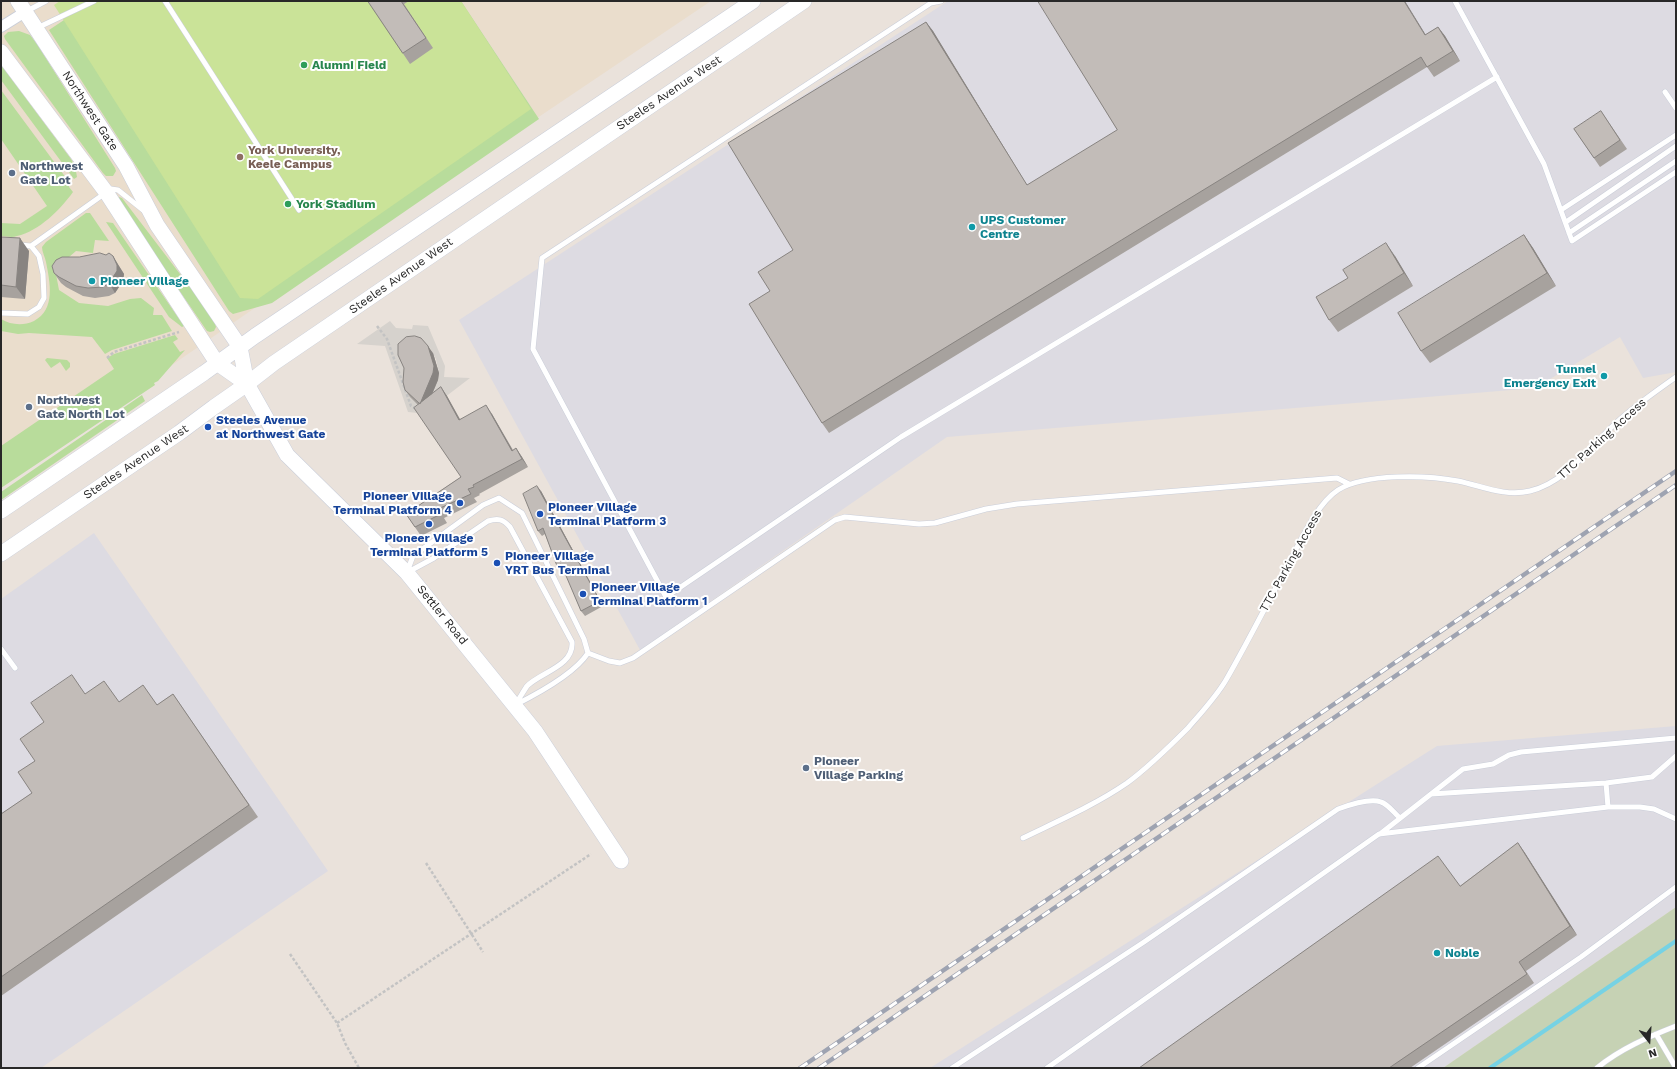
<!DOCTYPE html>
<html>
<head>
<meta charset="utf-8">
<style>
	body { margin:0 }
	#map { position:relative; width:1677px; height:1069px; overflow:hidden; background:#eae2db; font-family:"Work Sans",sans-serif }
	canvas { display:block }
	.frame { position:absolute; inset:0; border:2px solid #282828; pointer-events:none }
	.north { position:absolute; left:1629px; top:1021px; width:40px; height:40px; -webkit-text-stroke:3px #fff; paint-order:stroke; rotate:163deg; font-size:11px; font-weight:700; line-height:16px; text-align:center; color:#282828 }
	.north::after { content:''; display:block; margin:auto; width:14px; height:18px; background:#282828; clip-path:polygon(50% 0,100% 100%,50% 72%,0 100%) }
</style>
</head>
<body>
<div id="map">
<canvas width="1677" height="1069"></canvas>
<div class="frame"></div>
<div class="north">N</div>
</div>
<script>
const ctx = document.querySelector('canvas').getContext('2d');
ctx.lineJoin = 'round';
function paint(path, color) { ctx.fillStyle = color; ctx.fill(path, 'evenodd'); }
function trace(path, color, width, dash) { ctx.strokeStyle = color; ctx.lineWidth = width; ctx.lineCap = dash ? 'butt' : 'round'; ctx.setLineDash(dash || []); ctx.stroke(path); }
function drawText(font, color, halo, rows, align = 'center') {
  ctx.font = font + ' "Work Sans",sans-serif'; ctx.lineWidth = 4; ctx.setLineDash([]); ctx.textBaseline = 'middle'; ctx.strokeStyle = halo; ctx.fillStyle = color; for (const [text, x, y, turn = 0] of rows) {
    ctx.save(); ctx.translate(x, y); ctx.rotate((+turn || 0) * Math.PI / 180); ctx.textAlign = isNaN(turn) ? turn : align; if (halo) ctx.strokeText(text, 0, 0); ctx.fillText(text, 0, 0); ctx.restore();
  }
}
paint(new Path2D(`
	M948 1H1676V372L1643 378 1620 337 1535 388 947 437 640 650 459 320Z
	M94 533 328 871 41 1068H1V599Z
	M1676 726V907L1443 1068H930L1437 746Z`), '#dddbe2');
paint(new Path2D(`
	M1 1H711L246 314 1 483Z`), '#eaddcc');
paint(new Path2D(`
	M444 1H461L539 119 272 303 233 314 229 311 49 30 64 20Z
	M19 31 30 35 37 44 115 168 116 171 113 176H106L103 173 5 39 4 36 8 32Z
	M1 65 71 159 75 166 77 177 74 179 1 80Z
	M1 90 69 182V187L73 192C60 210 39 231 17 236 12 238 6 236 1 236V223L20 224 47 206 1 139Z
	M119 197 122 198 196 295 214 320 216 327 214 331 210 332 207 331 118 201Z
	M86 213H90L109 241 95 240 93 253 76 251 55 269 59 290 79 303 108 306 130 299 141 298 154 308 153 315H162L172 331 112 350 105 354 92 337 29 333 18 334 1 331V319C11 325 23 326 34 321 56 309 50 283 46 262 45 257 42 252 42 247L46 242Z
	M106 222 113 223 184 326 182 327 169 317Z
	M175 335 178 339 173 342 180 352 185 350 158 381 154 383 155 385 1 488V446L114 369 107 358 114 354Z
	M47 358 67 360 70 363V367L66 371 60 362 51 368 45 360Z
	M142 395 145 401 1 500V492Z`), '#b8dc9b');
paint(new Path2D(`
	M1676 907V1068H1443Z`), '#c6d2b4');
paint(new Path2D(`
	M60 1H461L531 109 258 299 240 298 54 5Z`), '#cae398');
paint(new Path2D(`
	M390 321 396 328 412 329 413 325 428 326 445 366 444 377 470 378 436 404 418 413 408 412 385 346 357 344ZM430 348 436 359 439 373 438 380 432 392 406 366Z`), '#d6d2cd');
trace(new Path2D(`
	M1490 1068 1676 941`), '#76d2e4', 4);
const lane = new Path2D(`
	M165 1 299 210
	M941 1 931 3 542 258 533 349 666 597 901 437 1497 77
	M1455 1 1544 164 1572 241 1676 172
	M27 11 46 1
	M37 28 94 1
	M1665 92 1676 108
	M1561 210 1676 135
	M1566 222 1676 146
	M1569 233 1676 161
	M20 245 31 246 111 189 118 190 143 210
	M1 313 28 314 39 307 44 298 43 274 39 256 31 246
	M407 572 413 556 483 505 499 498 522 513 584 639 588 653C575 673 537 694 515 705
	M408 572 434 558 488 521C498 518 503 519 510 527L572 642C574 666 541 672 527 686 523 692 519 699 515 705
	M1 649 15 668
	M588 653 609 661 620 663 633 658 835 520 845 517 919 524 935 523 986 509 1017 504 1337 478 1349 484
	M1606 783 1608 807
	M1431 794 1606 783 1652 777 1676 756
	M1380 834 1463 769 1493 764 1509 755 1521 752 1676 738
	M1023 838C1058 821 1095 805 1127 783 1149 767 1169 747 1188 728 1201 713 1216 697 1226 680 1249 640 1270 598 1292 557 1303 536 1318 503 1338 490 1365 473 1427 475 1458 481 1482 486 1505 497 1530 491 1567 482 1590 446 1617 422 1636 405 1656 391 1676 377
	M1656 1034 1676 1068
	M952 1068 1144 942 1338 809C1349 805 1370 798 1381 802 1388 804 1395 814 1400 818
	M1047 1068 1379 834 1608 807H1640L1654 809 1676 819
	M1418 1068 1581 957 1676 887
	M1597 1068C1620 1049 1648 1037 1676 1026`);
const street = new Path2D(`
	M1 27 25 12`);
const secondary = new Path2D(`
	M18 1 126 166 157 225 240 347 247 384 287 455 407 573 535 731 621 861
	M1 52 106 192 217 363 247 384
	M1 511 204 373 255 336 753 1
	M1 554 179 433 214 407 247 384 274 363 804 1`);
trace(lane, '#caced9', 6);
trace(street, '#caced9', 12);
trace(secondary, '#caced9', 16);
trace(new Path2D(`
	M377 326 387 339 411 406 417 409
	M107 358 114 352 179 332
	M426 863 483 952
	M290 954 337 1023 345 1043 359 1068
	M337 1023 591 854`), '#c3c3c3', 2.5, [3, 2]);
trace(lane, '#fff', 5);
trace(street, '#fff', 10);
trace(secondary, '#fff', 15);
const rail = new Path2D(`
	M800 1068 1676 471
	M819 1068 1676 485`);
trace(rail, '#9ea3b1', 4.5);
trace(rail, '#fff', 3, [9]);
paint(new Path2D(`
	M368 1H409L404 4 433 48 410 64Z
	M926 22 933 31 1027 185 1425 35 1438 27 1445 36 1460 61 1434 77 1427 67 829 433 822 423 770 291 793 250Z
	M1601 111 1627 149 1600 167 1574 129Z
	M1524 235 1533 248 1556 286 1430 363 1421 351Z
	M1 237 29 251 25 299 1 297Z
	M113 256 119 266 124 274 123 281 115 293 109 296 95 298 83 296 66 287 61 283 54 273 79 257Z
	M1395 256 1413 286 1338 332 1329 320Z
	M433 353 439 373 438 380 432 394 441 387 447 396 460 419 492 414 513 450 516 448 522 457 528 467 479 494 480 495 474 498 477 502 444 518 447 523 421 536 406 514 461 477 418 405 410 397 405 390Z
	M541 491 603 606 585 616 581 611 564 569 561 571 557 566 545 534 542 536 538 531Z
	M85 694 119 702 157 705 173 694 258 817 1 996V814L32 793 35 761Z
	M1518 843 1525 853 1577 935 1526 971 1534 983 1410 1068H1139L1460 886Z`), '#a7a29e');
paint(new Path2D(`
	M1404 1H1405L1432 45 1425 35Z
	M926 22 933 31 1033 195 1027 185Z
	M1438 27 1445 36 1460 61 1453 51Z
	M1524 235 1533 248 1556 286 1547 273Z
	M20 238 29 251 25 299 16 287Z
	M1386 243 1395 256 1413 286 1404 273Z
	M113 256 119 266 124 274 123 281 115 293 109 283Z
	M428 346 433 353 439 373 438 380 425 411 420 404Z
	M441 387 447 396 465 429 459 420Z
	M486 405 492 414 518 460 512 451Z
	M516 448 522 457 528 467 522 459Z
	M537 486 541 491 603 606 600 601Z
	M1518 843 1525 853 1577 935 1570 926Z`), '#888481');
const building = new Path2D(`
	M368 1H401L426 38 403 53Z
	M1038 1H1404L1425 35 1438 27 1453 51 1427 67 1421 57 822 423 749 304 770 291 758 272 793 250 728 143 926 22 1027 185 1117 130Z
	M1601 111 1620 140 1594 158 1574 129Z
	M1524 235 1547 273 1421 351 1398 313Z
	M1 237 20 238 16 287 1 285Z
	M1386 243 1404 273 1329 320 1316 297 1348 278 1343 270Z
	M100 253 106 255 109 253 113 256 117 265V271L109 283 103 287 88 288 76 286 59 277 54 273 52 266 56 260 62 257H79Z
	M415 336 421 338 428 346 434 366 433 373 420 404 405 390 403 382 404 368 398 355V344L406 337Z
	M441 387 459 420 486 405 512 451 516 448 522 459 473 485 474 487 468 489 471 494 438 509 441 514 415 527 406 514 461 477 414 408Z
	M537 486 600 601 581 611 561 564 557 566 543 528 538 531 523 494Z
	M72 675 85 694 104 681 119 702 143 685 157 705 173 694 249 805 1 977V814L32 793 18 772 35 761 20 739 44 722 31 703Z
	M1518 843 1570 926 1519 962 1527 974 1389 1068H1139L1438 856 1460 886Z`);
paint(building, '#c2bcb8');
trace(building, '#888481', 1);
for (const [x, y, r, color] of [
	[304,65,4,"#2e9e5b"],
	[240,157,4,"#8d6e63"],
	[12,173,4,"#5c6f8a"],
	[288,204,4,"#2e9e5b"],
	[972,227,4,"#0f9aa8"],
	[92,281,4,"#0f9aa8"],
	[1604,376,4,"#0f9aa8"],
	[29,407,4,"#5c6f8a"],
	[208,427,4,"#1a4fb4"],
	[460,503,4,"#1a4fb4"],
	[540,514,4,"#1a4fb4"],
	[429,524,4,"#1a4fb4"],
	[497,563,4,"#1a4fb4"],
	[583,594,4,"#1a4fb4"],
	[806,768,4,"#5c6f8a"],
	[1437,953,4,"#0f9aa8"]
]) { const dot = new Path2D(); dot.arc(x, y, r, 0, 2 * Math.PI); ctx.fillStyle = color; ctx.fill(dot); trace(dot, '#fff', 1.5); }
drawText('bold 12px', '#27864d', '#fff', [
	["Alumni Field",312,65],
	["York Stadium",296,204]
], 'left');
drawText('12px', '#282828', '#fff', [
	["Steeles Avenue West",669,93,-34],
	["Northwest Gate",90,111,57],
	["Steeles Avenue West",401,276,-35],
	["TTC Parking Access",1602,439,-42],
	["Steeles Avenue West",136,462,-34],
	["TTC Parking Access",1291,561,-61],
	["Settler Road",442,615,51]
]);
drawText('bold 12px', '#785e54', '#fff', [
	["York University,",248,150],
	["Keele Campus",248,164]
], 'left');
drawText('bold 12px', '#4e5e75', '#fff', [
	["Northwest",20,166],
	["Gate Lot",20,180],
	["Northwest",37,400],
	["Gate North Lot",37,414],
	["Pioneer",814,761],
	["Village Parking",814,775]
], 'left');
drawText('bold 12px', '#0d838f', '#fff', [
	["UPS Customer",980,220],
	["Centre",980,234],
	["Pioneer Village",100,281],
	["Tunnel",1596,369,"right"],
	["Emergency Exit",1596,383,"right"],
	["Noble",1445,953]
], 'left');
drawText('bold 12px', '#164399', '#fff', [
	["Steeles Avenue",216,420],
	["at Northwest Gate",216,434],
	["Pioneer Village",452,496,"right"],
	["Terminal Platform 4",452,510,"right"],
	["Pioneer Village",548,507],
	["Terminal Platform 3",548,521],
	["Pioneer Village",429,538,"center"],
	["Terminal Platform 5",429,552,"center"],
	["Pioneer Village",505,556],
	["YRT Bus Terminal",505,570],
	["Pioneer Village",591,587],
	["Terminal Platform 1",591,601]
], 'left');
</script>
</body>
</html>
